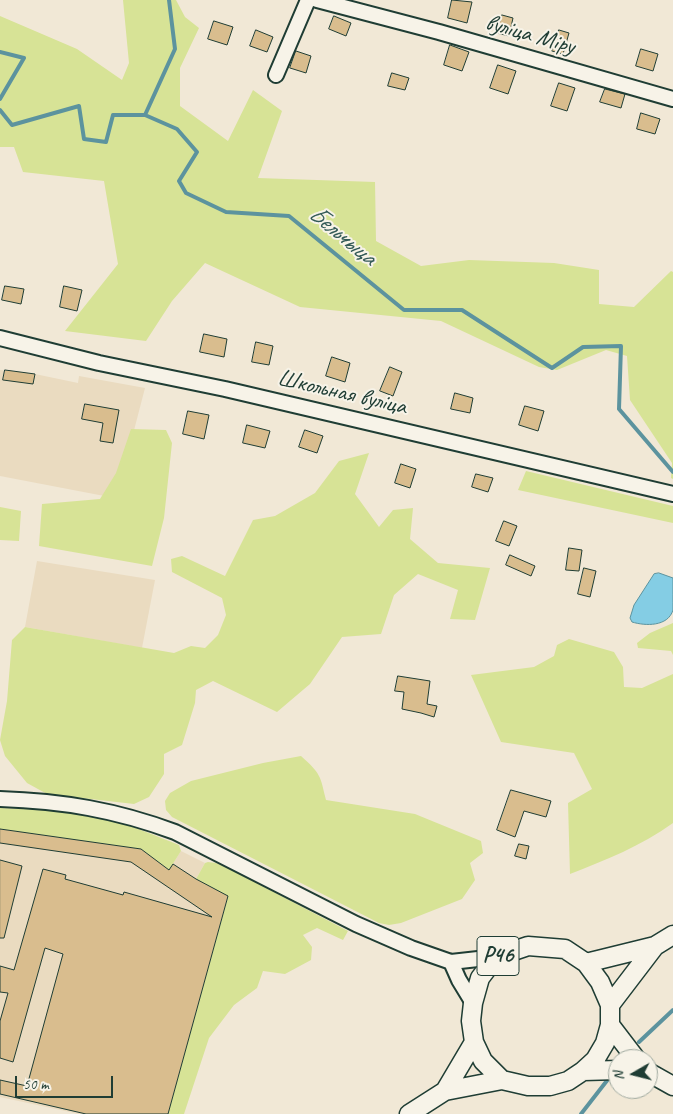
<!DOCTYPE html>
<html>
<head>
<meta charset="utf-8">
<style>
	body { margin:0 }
	#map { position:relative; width:673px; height:1114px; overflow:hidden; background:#f1e8d6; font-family:Caveat,sans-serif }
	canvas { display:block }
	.north { position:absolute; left:608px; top:1049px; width:50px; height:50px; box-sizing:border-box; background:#f7f3e8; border:1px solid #a1aaa0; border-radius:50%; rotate:262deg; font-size:14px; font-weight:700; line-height:20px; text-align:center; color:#1f3d34 }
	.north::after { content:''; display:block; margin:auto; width:18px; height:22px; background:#1f3d34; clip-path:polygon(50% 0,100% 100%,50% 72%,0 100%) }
	.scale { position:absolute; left:15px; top:1076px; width:98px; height:22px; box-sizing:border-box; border:2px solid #1f3d34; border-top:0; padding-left:6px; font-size:15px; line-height:18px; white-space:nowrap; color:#1f3d34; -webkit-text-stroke:4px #f7f3e8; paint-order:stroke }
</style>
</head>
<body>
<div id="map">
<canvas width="673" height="1114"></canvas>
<div class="north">N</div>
<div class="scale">50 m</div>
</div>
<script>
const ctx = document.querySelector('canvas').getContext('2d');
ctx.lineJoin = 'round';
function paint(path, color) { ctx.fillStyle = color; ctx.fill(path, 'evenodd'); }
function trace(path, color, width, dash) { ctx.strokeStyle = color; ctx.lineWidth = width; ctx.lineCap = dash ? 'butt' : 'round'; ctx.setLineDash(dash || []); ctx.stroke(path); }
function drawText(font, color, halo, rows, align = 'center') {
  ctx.font = font + ' Caveat,sans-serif'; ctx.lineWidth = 4; ctx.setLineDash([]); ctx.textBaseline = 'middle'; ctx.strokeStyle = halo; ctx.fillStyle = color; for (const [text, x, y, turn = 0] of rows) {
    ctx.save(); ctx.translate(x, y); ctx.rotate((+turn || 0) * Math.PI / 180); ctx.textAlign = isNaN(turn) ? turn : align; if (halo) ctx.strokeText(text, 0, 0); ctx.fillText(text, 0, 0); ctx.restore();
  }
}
paint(new Path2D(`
	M0 370 35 374 78 383 79 376 145 388 132 438 120 499 0 476Z
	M37 561 155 580 142 648 25 627Z
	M0 829 141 849 169 870 181 851 205 863 196 879 228 896 168 1114H79L0 1097Z`), '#eadbc0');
paint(new Path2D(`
	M123 0H176L185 17 199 28 180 68V106L228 141 253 90 282 111 258 178 375 182 376 241 421 266 469 260 554 263 599 270V304L634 307 671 271 673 272V479L671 478 672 463 630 400 627 356 606 350 557 370 539 367 441 321 300 307 205 263 172 301 146 341 65 331 118 264 104 181 23 172 14 147H0V16L77 49 122 80 129 63Z
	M131 429 166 430 172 443 164 518 152 566 39 546 42 504 100 499 116 473Z
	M369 453 355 494 379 527 393 510 413 508 410 539 438 563 490 568 475 620 450 619 458 590 418 574 394 595 381 634 342 637 310 684 277 712 213 681 196 690 195 703 182 745 164 754V774L149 797 134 804 47 794 27 783 5 756 0 740 7 701 12 640 25 627 174 653 191 646 205 648 218 635 226 615 222 598 172 572 171 559 182 556 225 576 253 520 275 516 315 493 339 461Z
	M526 471 673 506V523L518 490Z
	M0 507 21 511 19 541 0 540Z
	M673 623V655L671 651 638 648 637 643 650 633Z
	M569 639 614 652 623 667 624 687 642 688 673 674V823C641 846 606 860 570 874L568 803 592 789 574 753 501 742 471 675 534 667 554 656 557 645Z
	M301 756C321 774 320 775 326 800L415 814 481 841 483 853 470 863 475 880 462 899 401 923 389 925 379 923 172 817 166 810 165 801 170 793 191 781 263 763Z
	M0 808C37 809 74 811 110 820 134 826 156 836 179 845L181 851 169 870 141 849 0 829Z
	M208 862 216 863 228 868 348 931 343 940 317 928 303 935 312 947 311 960 285 974 263 971 257 988 234 1005 209 1038 184 1114H168L228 897 196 879 205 863Z`), '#d7e396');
const water = new Path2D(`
	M659 573 673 578C673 588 673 601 673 610 668 627 645 626 632 622L630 618 634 605 654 574Z`);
paint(water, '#84cde4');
trace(water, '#5c939e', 1);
trace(new Path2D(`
	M0 52 24 58 0 99
	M0 110 12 125 79 106 84 139 106 142 113 115H145L177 129 197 152 179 181 186 193 226 212 289 216 404 310H462L552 368 583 347 621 346 619 409 673 472
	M145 115 175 49 169 0
	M639 1042 673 1010
	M581 1114 609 1078`), '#5c939e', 4);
const building = new Path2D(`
	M452 0 472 2 467 23 448 18Z
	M502 15 513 18 509 36 497 33Z
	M334 16 351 23 346 36 329 29Z
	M214 21 233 27 227 45 208 39Z
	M256 30 273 37 267 52 250 46Z
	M559 30 569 33 563 54 552 51Z
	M450 45 469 52 462 71 444 65Z
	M641 49 658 54 653 71 636 66Z
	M296 51 311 56 306 73 290 68Z
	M498 65 516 71 508 94 490 88Z
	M392 73 409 78 405 90 388 86Z
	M559 83 575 88 567 111 551 106Z
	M605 89 625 94 621 108 600 102Z
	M641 113 660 119 655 134 637 129Z
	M5 286 24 289 21 304 2 300Z
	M64 286 82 290 77 311 60 307Z
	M204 334 227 339 224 357 200 352Z
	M256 342 273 346 269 365 252 362Z
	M332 357 350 363 345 382 326 376Z
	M390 367 402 372 393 396 380 391Z
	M5 370 35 374 33 384 3 380Z
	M455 393 473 398 470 413 451 409Z
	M85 404 119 410 113 443 100 441 103 423 82 419Z
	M525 406 544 411 538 431 519 425Z
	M188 411 209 415 204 439 183 434Z
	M247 425 270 431 265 448 243 443Z
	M305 430 323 436 317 453 299 447Z
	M401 464 416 469 410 488 395 483Z
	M476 474 493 478 488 492 472 487Z
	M504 521 517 526 509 546 496 541Z
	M569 548 582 550 579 571 566 570Z
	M510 555 535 566 531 576 506 565Z
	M584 568 596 571 590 597 578 594Z
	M398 676 430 681 427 704 437 706 434 717 421 713 402 709 404 692 395 691Z
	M511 790 551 801 546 817 524 811 515 837 497 830Z
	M0 829 141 849 169 870 173 864 196 879 228 896 168 1114H86L0 1094V1080L27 1086 63 954 45 948 13 1062 0 1058V1021L8 993 0 992V966L14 970 43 869 66 875 65 879 123 895 124 892 212 917 131 862 0 843Z
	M519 844 529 846 526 859 515 856Z
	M0 860 22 866 4 938H0Z`);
paint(building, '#d9bd8e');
trace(building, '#1f3d34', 1);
const minor = new Path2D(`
	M317 0 439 32 673 99
	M276 75 308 0
	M0 338 99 363 225 389 673 494
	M0 799C62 801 116 810 175 832L356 924 411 948 451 962 496 957
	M451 962 459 980 473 1003`);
const major = new Path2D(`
	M586 963 655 946 673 935
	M610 1005 655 946
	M610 1025 636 1059
	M583 1071 618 1070
	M648 1072 673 1086
	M445 1091 474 1042
	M409 1114 445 1091 502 1080 528 1086H550L568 1081 583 1071 595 1060 605 1043 610 1025V1005L600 982 586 963 565 949 528 946 496 957 480 978 473 1003 471 1021 474 1042 483 1061 502 1080`);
trace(minor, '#1f3d34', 18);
trace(major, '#1f3d34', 21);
trace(minor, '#f7f3e8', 14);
trace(major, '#f7f3e8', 18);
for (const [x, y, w] of [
	[498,956,42]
]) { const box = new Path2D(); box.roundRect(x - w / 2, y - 19.5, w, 39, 4); ctx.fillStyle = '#f7f3e8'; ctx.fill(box); trace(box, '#1f3d34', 1); }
drawText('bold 22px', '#1f3d34', null, [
	["Р46",498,956]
]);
drawText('24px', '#1f3d34', '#f7f3e8', [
	["вуліца Міру",530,35,16],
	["Школьная вуліца",342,393,13]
]);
drawText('italic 25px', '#335a57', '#f7f3e8', [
	["Бельчыца",342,236,39]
]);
</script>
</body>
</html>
